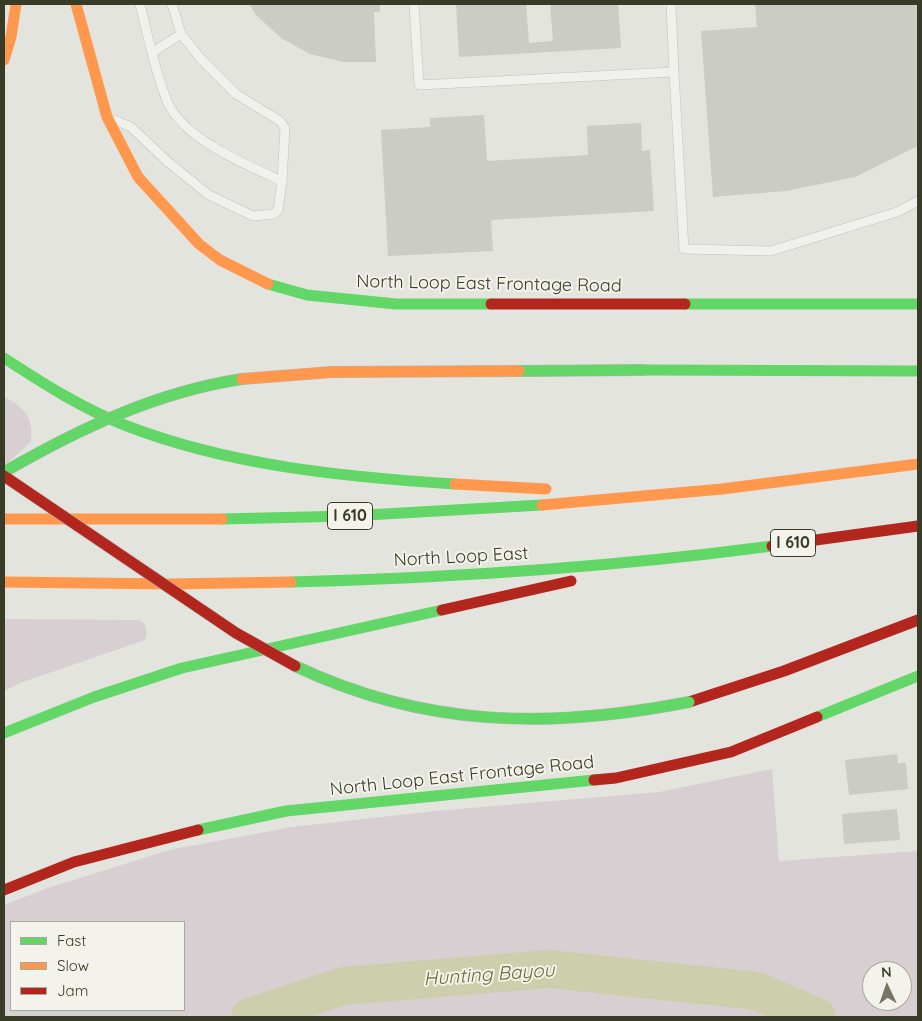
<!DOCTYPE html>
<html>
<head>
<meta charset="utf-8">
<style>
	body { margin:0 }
	#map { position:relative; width:922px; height:1021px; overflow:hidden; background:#e3e4de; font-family:Quicksand,sans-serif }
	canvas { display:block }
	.frame { position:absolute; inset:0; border:5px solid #383b26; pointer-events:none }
	.legend { position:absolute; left:10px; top:921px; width:175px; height:90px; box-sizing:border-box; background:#f3f3eb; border:1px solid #a8a99c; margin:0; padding:6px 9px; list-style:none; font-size:15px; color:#383b26 }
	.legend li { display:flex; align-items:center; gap:10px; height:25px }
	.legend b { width:25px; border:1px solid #a8a99c }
	.north { position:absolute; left:862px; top:961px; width:50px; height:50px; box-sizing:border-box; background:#f3f3eb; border:1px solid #a8a99c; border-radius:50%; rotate:357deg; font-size:14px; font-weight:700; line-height:20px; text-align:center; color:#383b26 }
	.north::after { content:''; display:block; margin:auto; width:18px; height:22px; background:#747666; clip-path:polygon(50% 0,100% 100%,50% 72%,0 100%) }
</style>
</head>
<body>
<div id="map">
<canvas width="922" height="1021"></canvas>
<div class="frame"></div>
<ul class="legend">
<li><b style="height:6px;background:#63d668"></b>Fast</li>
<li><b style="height:6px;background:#ff974d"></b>Slow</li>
<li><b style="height:6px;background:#b3261e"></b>Jam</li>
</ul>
<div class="north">N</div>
</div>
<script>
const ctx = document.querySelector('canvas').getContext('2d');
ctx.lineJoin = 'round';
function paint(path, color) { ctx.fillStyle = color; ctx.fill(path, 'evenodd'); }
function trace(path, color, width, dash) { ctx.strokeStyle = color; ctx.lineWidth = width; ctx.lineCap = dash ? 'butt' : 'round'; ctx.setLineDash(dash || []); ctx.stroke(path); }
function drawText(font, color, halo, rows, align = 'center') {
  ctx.font = font + ' Quicksand,sans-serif'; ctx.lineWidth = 4; ctx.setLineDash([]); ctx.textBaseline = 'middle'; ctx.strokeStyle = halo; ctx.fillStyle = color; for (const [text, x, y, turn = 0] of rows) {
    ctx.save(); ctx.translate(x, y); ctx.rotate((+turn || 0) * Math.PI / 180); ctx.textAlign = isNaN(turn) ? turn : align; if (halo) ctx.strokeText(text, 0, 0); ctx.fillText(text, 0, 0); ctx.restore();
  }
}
paint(new Path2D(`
	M4 397C24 406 34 419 31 442L4 466Z
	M4 619 139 620 144 623 147 634 145 640 23 682 4 691Z
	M772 769 779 861 918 851V1017H4V905L45 889 169 850 292 827 435 811 659 792ZM11 922H184V1010H11ZM872 971H902V1001H872Z`), '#d8cfd3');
trace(new Path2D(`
	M250 1017 343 986 549 969 757 991 817 1017`), '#cdceac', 38);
paint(new Path2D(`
	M249 4H380V12H374L376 62H343L310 54 281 38 256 15Z
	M456 4H526L529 43 553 41 550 4H618L621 48 459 57Z
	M755 4H918V146L855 177 786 191 713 197 701 31 757 27Z
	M484 115 487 161 588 155 587 126 641 123 642 151 650 150 654 211 491 220 493 251 388 256 381 130 430 127V118Z
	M897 754 898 763H906L908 789 849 795 845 760Z
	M897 809 900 840 844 844 842 814Z`), '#cbccc6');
const lane = new Path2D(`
	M140 4C147 33 156 76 168 103 185 140 247 165 282 181
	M414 4 419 85 674 72 684 249 771 251 897 212 918 201
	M671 4 674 72
	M153 52 181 34
	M115 120 131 127 168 162 209 195 253 216 274 214 278 210 282 181 285 128 280 121 236 94 201 59 181 34 172 4`);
trace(lane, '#c1c2bc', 10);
trace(lane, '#f0f0ed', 9);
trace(new Path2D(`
	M268 284 307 295 396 304H491
	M685 304H918
	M4 358C44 384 83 409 127 426 231 466 345 477 455 484
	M645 370 918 371
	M222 519 349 516 542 505
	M291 582C452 578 613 567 772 546
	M817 717 918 676
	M4 733 94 697 182 668 442 610
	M198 830 286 811 594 780`), '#63d668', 11);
trace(new Path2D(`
	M76 4 107 117 138 177 199 244 220 260 268 284
	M4 60 11 37 16 4
	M455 484 546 489
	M542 505 722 489 918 464
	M4 519H222
	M4 582 170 584 291 582`), '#ff974d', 11);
trace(new Path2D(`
	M491 304H685
	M772 546 918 526
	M442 610 571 581
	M689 702 784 671 918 620
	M594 780 616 778 731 752 817 717
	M4 890 74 862 198 830`), '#b3261e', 11);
const fastBridge = new Path2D(`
	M519 371 645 370
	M4 472C79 429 156 392 242 379
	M295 666C426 728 550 729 689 702`);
const slowBridge = new Path2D(`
	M242 379 332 372 519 371`);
const jamBridge = new Path2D(`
	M4 476 236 633 295 666`);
trace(fastBridge, '#b7b8b1', 12, []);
trace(slowBridge, '#b7b8b1', 12, []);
trace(jamBridge, '#b7b8b1', 12, []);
trace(fastBridge, '#63d668', 11);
trace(slowBridge, '#ff974d', 11);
trace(jamBridge, '#b3261e', 11);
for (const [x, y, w] of [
	[350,516,45],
	[793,543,45]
]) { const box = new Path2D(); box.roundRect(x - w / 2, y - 13.5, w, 27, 4); ctx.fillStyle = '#f3f3eb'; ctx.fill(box); trace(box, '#383b26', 1); }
drawText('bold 16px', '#383b26', null, [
	["I 610",350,516],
	["I 610",793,543]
]);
drawText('18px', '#383b26', '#f3f3eb', [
	["North Loop East Frontage Road",489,284,1],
	["North Loop East",461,557,-3],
	["North Loop East Frontage Road",462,776,-6]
]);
drawText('italic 19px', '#696e32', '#f3f3eb', [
	["Hunting Bayou",489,975,-4]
]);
</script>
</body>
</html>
